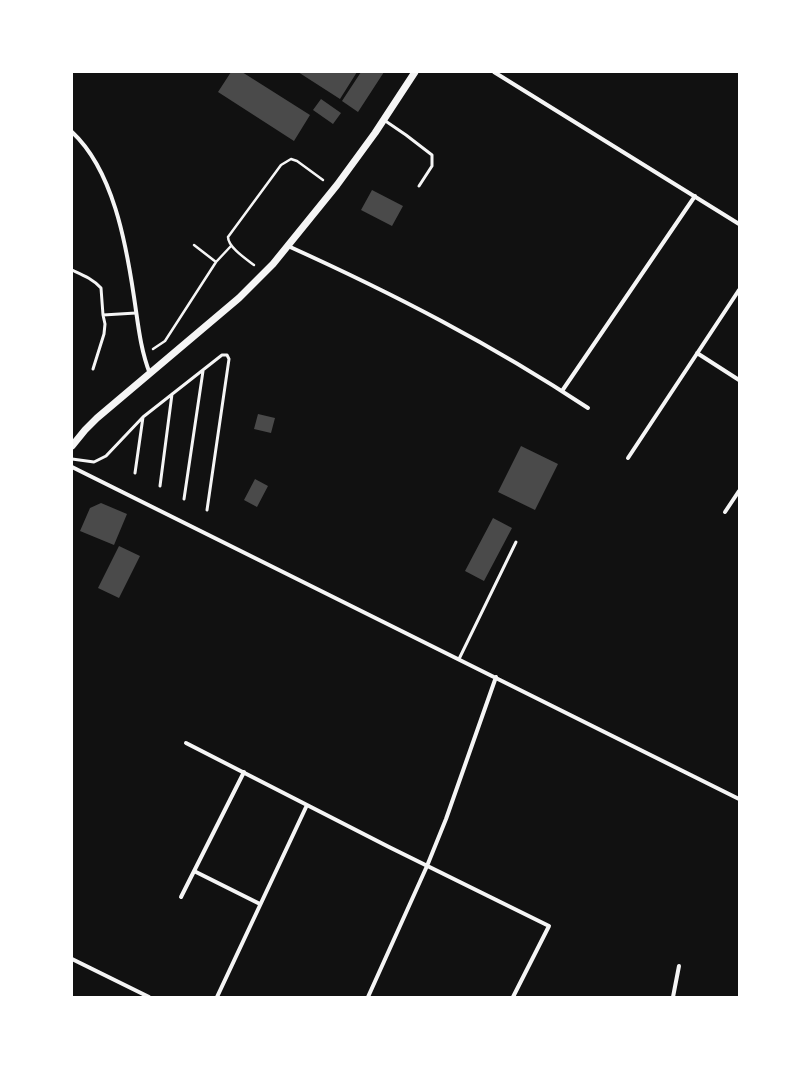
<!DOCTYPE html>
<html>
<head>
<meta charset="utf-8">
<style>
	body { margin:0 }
	#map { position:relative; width:811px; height:1069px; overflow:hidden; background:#111; font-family:"Golos Text",sans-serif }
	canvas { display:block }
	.frame { position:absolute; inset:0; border:73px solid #fff; pointer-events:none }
</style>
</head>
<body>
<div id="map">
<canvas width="811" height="1069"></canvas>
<div class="frame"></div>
</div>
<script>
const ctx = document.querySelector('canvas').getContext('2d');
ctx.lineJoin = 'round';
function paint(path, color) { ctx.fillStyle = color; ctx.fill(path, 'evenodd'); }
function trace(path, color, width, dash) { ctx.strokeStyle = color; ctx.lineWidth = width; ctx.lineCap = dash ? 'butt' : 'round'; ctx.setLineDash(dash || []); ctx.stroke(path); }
paint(new Path2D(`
	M231 72H242L310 115 294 141 218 92Z
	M298 72H357L340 99Z
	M361 72H384L358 112 342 101Z
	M321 99 341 113 333 124 313 110Z
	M372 190 403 206 392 226 361 210Z
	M258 414 275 418 271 433 254 429Z
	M521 446 558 464 535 510 498 492Z
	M255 479 268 486 257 507 244 500Z
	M101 503 127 514 114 545 80 531 90 508Z
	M493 518 512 528 484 581 465 571Z
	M119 546 140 556 119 598 98 588Z`), '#4a4a4a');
trace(new Path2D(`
	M194 245 216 262
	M254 265C246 259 228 247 228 237L281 165 291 159 297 161 323 180
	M153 349 165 341 216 262 231 246`), '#f5f5f5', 2.5);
trace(new Path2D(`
	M384 120 406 135 432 155V166L419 186
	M72 270C83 275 93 279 101 288L103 315
	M93 369 104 334 105 324 103 315 136 313
	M72 459 94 462 106 456 143 417 222 355H227L229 359 207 510
	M135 473 143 417
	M160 486 172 394
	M184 499 203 371
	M459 659 516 542`), '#f5f5f5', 3);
trace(new Path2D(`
	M494 72 739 224
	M72 132C113 170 126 243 134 297 138 323 140 348 150 374
	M288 246C394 294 491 344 588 408
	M697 353 739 380
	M562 391 695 196
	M628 458 739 290
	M72 467 739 799
	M725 512 739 491
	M186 743 389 847 549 926 513 997
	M194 871 260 904
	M181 897 244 772
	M72 959 149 997
	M217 997 307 805
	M368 997 427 866 446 819 496 677
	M673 997 679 966`), '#f5f5f5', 4);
trace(new Path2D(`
	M72 446 85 430 97 418 239 298 273 264 337 185 375 133 415 72`), '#f5f5f5', 7);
</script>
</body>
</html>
